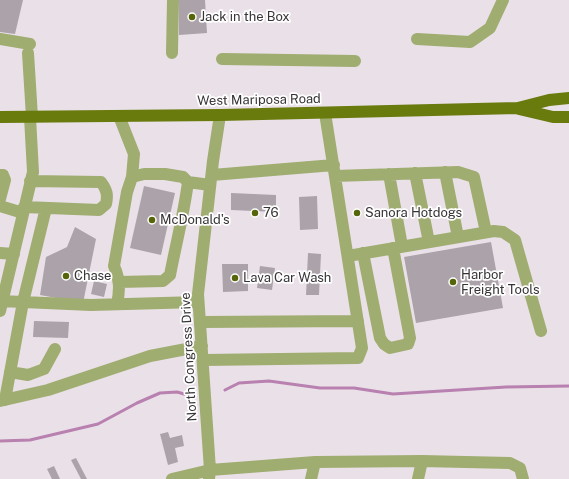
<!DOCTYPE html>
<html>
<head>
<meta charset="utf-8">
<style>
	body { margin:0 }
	canvas { display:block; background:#eae0e8 }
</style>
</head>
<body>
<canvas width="569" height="479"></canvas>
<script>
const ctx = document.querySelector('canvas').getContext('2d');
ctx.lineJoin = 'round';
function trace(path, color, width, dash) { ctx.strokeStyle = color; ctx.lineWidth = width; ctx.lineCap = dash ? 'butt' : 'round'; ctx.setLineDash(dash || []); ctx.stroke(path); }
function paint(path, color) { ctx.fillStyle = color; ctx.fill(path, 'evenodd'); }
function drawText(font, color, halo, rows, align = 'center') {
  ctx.font = font + ' "Public Sans",sans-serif'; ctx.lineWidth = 3.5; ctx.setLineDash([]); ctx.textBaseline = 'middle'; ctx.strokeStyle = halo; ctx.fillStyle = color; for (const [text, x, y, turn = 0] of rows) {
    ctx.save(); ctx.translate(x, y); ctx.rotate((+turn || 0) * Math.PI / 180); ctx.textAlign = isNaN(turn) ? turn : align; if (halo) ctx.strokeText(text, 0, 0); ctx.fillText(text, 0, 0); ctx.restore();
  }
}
trace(new Path2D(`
	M225 390 239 383 269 381 320 388H354L393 394 506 387 569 386
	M0 441 30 440 98 424 137 403 160 393 177 392 195 397`), '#b881b0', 3);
paint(new Path2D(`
	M0 0H23L15 34 0 32Z
	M179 0H205L207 33 179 35Z
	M144 186 175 193 161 255 130 248Z
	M231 193 276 195V212L231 210Z
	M317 196 318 229 300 230 299 197Z
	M75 227 96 239 83 303 40 295 46 257 67 247Z
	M491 242 503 308 416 323 404 257Z
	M308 253 321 254 319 295H306Z
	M222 264H248V291L223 292Z
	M260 266 275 268 272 290 257 288Z
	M94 281 107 284 104 297 91 294Z
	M34 321 69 322 68 338 33 337Z
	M168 432 170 438 182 435 184 446 175 448 178 462 168 465 160 434Z
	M76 458 87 479H81L71 460Z
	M54 466 60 479H52L47 469Z`), '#aca3aa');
trace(new Path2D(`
	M0 39 30 44
	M417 39 470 42 490 28 503 0
	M28 53 32 117
	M172 53 173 0
	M222 59 355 61
	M119 116 134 154 132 177
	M445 172 458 237
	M415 173 429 242
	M389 174 402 246
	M0 175H3L5 180 0 199
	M212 175 334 165
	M335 176 458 172 474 177 486 232
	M0 206 23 213
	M24 207 99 210 106 204C108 195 107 190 101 182L30 181
	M0 253 14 254
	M363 253 380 338 384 344 390 348 408 344 410 338 393 248
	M348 256 494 231 503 232 515 240 541 331
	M119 282 163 281 170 275C176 244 184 213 188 182
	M0 301 91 305 198 302
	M117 304C120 290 120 279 114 266L127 192 132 177 144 174H165L183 177 188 182 210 185
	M0 311 33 172 30 117
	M200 322 358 321
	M203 360 358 358 362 348 325 113
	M10 372 28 375 44 369 55 349
	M5 400 23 302 46 208
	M0 401 48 390 150 356 202 346
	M172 479 210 470 315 462 422 461 510 463 520 468 523 479
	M209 479 210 470 198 294 213 161 220 115
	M311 479 315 462
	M418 479 422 461`), '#a0ad71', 12);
trace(new Path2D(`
	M519 109 553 117H569
	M0 117 220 115 518 108 549 100 569 98`), '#6a7b0e', 12);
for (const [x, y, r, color] of [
	[192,17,4,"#57650a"],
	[255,213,4,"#57650a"],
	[357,213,4,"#57650a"],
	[152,220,4,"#57650a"],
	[66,276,4,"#57650a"],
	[235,278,4,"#57650a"],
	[453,282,4,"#57650a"]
]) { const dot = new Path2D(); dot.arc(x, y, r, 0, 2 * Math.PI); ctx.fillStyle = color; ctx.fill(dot); trace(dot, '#fff', 1.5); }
drawText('13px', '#373336', '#fff', [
	["Jack in the Box",200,17],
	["76",263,213],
	["Sanora Hotdogs",365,213],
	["McDonald's",160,220],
	["Harbor",461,275],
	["Freight Tools",461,290],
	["Chase",74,276],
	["Lava Car Wash",243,278]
], 'left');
drawText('13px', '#373336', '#fff', [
	["West Mariposa Road",259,100,-1],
	["North Congress Drive",189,357,-93]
]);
</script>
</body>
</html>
